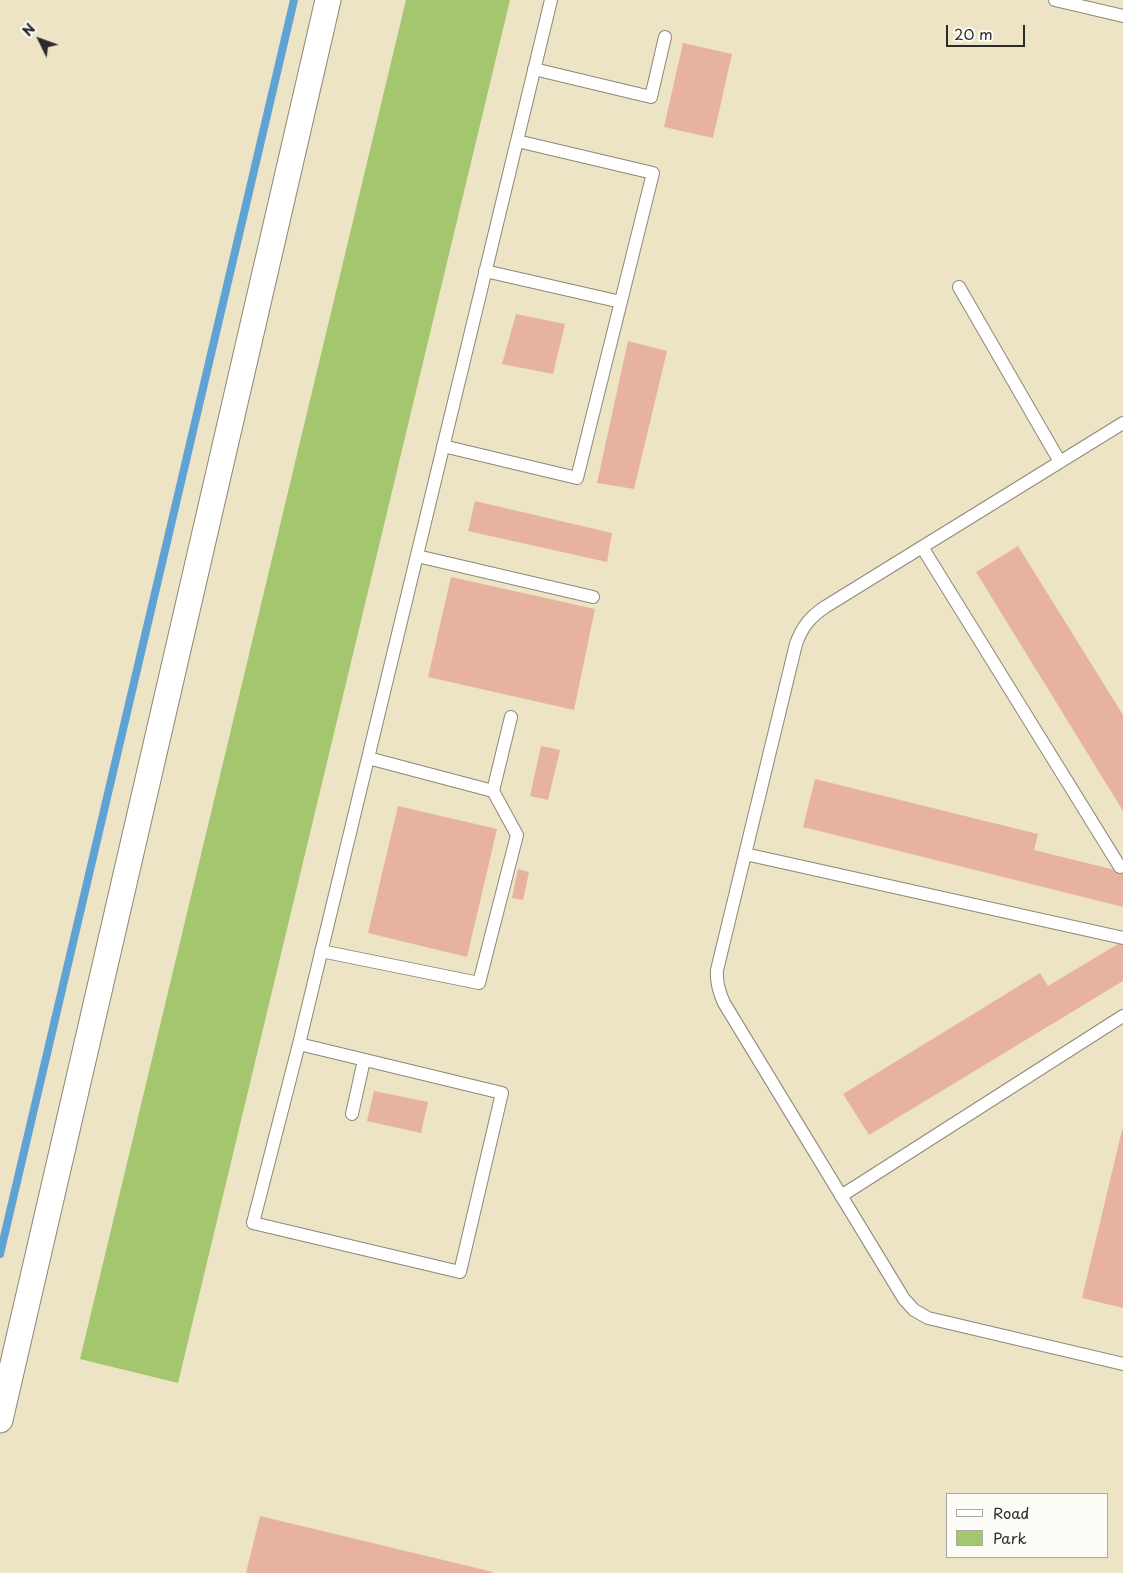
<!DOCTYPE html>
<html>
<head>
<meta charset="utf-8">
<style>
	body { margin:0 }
	#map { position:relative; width:1123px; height:1573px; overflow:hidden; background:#ece4c5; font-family:"Playpen Sans",sans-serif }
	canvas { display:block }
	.legend { position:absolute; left:946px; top:1493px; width:162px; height:65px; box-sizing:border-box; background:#fdfcf7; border:1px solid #a9a8a5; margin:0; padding:6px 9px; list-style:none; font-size:15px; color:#2b2b2b }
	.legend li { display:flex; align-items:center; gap:10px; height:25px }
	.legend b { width:25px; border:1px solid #a9a8a5 }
	.north { position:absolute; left:15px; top:15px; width:50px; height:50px; -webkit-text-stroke:4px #fdfcf7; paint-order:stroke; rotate:312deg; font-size:14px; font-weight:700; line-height:20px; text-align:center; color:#2b2b2b }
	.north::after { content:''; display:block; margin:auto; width:18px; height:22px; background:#2b2b2b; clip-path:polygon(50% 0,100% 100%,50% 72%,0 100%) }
	.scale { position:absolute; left:946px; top:25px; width:79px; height:22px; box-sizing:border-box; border:2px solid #2b2b2b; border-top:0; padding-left:6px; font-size:15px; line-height:18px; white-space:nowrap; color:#2b2b2b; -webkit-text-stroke:4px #fdfcf7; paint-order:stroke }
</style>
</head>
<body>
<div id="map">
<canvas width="1123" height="1573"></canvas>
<ul class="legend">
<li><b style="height:6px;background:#fff"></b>Road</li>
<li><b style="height:14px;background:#a3c66f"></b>Park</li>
</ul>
<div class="north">N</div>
<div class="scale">20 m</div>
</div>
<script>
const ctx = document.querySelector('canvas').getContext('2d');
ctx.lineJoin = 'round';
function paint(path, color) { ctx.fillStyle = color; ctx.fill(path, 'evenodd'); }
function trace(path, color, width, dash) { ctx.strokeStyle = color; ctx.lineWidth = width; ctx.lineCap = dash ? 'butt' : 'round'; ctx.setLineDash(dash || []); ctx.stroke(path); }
paint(new Path2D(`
	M406 0H510L178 1383 80 1359Z`), '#a3c66f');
trace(new Path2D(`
	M0 1254 294 0`), '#5fa3d4', 8);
paint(new Path2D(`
	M683 43 732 54 713 138 664 127Z
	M516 314 565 324 553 374 502 364Z
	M628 341 667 351 634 489 597 483Z
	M475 501 612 533 607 562 468 531Z
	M1018 546 1123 715V811L976 572Z
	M451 577 595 609 574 710 428 677Z
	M541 746 560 750 548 800 530 796Z
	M815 779 1038 834 1034 850 1123 872V907L803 827Z
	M398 806 497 829 467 957 368 933Z
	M518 869 529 872 523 900 512 898Z
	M1123 941V981L869 1135 843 1094 1040 973 1048 986Z
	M374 1091 428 1102 421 1133 367 1121Z
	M1122 1130H1123V1308L1082 1298Z
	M260 1516 493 1572 492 1573H246Z`), '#e8b2a1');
const service = new Path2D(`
	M1055 0 1123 16
	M534 69 651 97 665 37
	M485 271 621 302
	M959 287 1060 462
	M1123 423 825 607C810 617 802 627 796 644L717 970C716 982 719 992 724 1003L904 1299 914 1310 928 1318 1123 1364
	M443 446 577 478 653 173 517 141
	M922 547 1120 867
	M417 556 593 597
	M368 758 493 791 511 717
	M745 854 1123 938
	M321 951 479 983 517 835 493 791
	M299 1044 502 1093 460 1272 253 1223 299 1044 551 0
	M352 1114 364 1060
	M841 1196 1123 1016`);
const minor = new Path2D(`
	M0 1420 328 0`);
trace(service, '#8c8878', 14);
trace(minor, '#8c8878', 27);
trace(service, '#fff', 12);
trace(minor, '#fff', 25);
</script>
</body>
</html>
